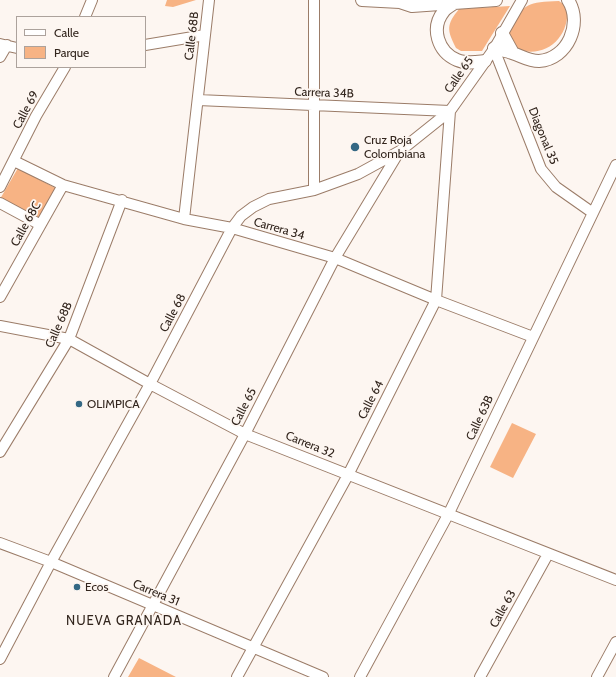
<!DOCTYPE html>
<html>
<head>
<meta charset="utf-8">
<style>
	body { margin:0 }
	#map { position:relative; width:616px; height:677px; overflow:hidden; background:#fdf6f1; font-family:Cabin,sans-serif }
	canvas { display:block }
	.legend { position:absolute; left:16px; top:16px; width:130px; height:52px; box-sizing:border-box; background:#fdf6f1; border:1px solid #aca29c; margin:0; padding:5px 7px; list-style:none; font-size:12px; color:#32251d }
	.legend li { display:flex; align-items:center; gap:8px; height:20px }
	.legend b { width:20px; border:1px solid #aca29c }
</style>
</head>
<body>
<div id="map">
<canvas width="616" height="677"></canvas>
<ul class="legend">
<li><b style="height:5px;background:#fff"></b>Calle</li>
<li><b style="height:11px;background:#f7b384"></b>Parque</li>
</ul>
</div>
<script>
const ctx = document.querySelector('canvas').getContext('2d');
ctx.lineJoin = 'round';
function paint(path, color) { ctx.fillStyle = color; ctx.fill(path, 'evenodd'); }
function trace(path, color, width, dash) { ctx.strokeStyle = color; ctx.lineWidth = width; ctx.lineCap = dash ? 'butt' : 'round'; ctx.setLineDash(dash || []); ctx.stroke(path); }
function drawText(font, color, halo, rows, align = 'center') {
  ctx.font = font + ' Cabin,sans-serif'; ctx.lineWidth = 3.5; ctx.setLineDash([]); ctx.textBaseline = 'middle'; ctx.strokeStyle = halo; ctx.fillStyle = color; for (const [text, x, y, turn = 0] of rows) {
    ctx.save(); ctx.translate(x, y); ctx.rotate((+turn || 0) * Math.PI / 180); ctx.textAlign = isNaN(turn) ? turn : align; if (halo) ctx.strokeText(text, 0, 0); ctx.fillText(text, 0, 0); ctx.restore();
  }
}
paint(new Path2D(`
	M167 0H196L173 7 165 6Z
	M559 1 567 7C571 39 542 62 512 47L508 30C524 3 528 2 559 1Z
	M510 6 482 51H461L456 48C447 30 446 25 459 9Z
	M18 168 57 189 38 220 0 199Z
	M512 423 536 434 513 478 490 467Z
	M139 658 176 677H128Z`), '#f7b384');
const minor = new Path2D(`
	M314 0V190
	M85 17 92 0
	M0 44 17 48
	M145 45 205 35
	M494 49 541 169 556 187 593 213
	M0 57 7 45
	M198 100 450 111 436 300 348 475 237 677
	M14 161 63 185 184 219 232 228 335 258 436 300 533 337
	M0 187 36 116 65 67
	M0 203 39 224
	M184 219 209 0
	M0 297 63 185
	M0 326 69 339 150 384 245 434 616 580
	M0 452 69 339 122 200
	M0 543 51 562 323 677
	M0 659 51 562 150 384 232 228 241 216 253 207 269 199 314 190 358 174 400 151 450 111 494 49 522 0
	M114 677 245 434 335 258 399 152
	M360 677 449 513 616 165
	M480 677 548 554
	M597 677 616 642`);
const major = new Path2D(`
	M362 0 400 2 412 6 496 0
	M454 3C451 6 446 8 444 11 430 28 438 52 457 60 466 64 476 62 485 61
	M502 33 513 53
	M494 48C500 50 507 51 512 53 522 56 528 61 539 61 568 59 583 23 568 0`);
trace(minor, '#9b7c68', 12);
trace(major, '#9b7c68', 14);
trace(minor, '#fff', 10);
trace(major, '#fff', 12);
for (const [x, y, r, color] of [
	[355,147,5,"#346884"],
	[79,404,4,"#346884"],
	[77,587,4,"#346884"]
]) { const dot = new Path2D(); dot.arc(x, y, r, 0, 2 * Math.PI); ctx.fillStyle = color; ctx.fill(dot); trace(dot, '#fdf6f1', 1.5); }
drawText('12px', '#32251d', '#fdf6f1', [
	["Calle 68B",192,36,-83],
	["Calle 65",459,75,-55],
	["Carrera 34B",324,93,2],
	["Calle 69",26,110,-62],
	["Diagonal 35",543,136,68],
	["Calle 68C",26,224,-61],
	["Carrera 34",279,229,16],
	["Calle 68",173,313,-62],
	["Calle 68B",59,325,-66],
	["Calle 64",371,400,-63],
	["Calle 65",244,407,-63],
	["Calle 63B",480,418,-65],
	["Carrera 32",310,445,22],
	["Carrera 31",156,593,23],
	["Calle 63",503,609,-61]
]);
drawText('12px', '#32251d', '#fdf6f1', [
	["Cruz Roja",364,140],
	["Colombiana",364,154],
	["OLIMPICA",87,404],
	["Ecos",85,587]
], 'left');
ctx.letterSpacing = '1px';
drawText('13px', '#32251d', '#fdf6f1', [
	["NUEVA GRANADA",124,621]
]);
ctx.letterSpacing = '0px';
</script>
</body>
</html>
